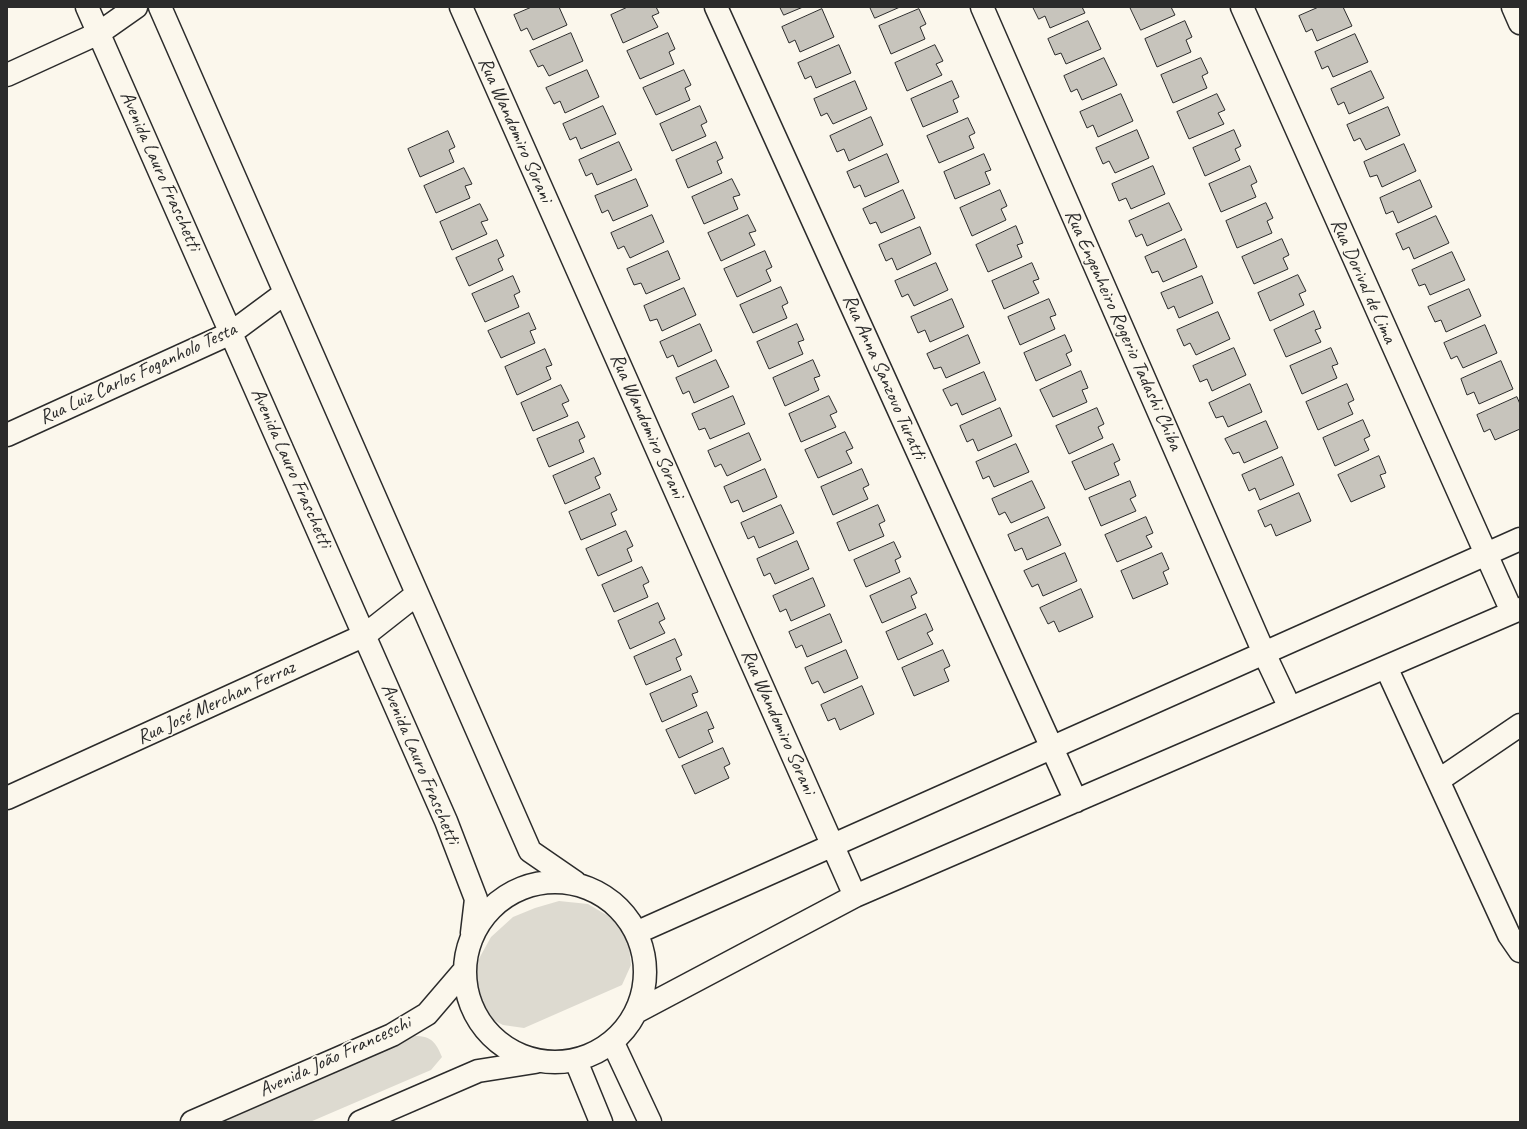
<!DOCTYPE html>
<html>
<head>
<meta charset="utf-8">
<style>
	body { margin:0 }
	#map { position:relative; width:1527px; height:1129px; overflow:hidden; background:#fbf7ec; font-family:Caveat,sans-serif }
	canvas { display:block }
	.frame { position:absolute; inset:0; border:8px solid #2b2b2b; pointer-events:none }
</style>
</head>
<body>
<div id="map">
<canvas width="1527" height="1129"></canvas>
<div class="frame"></div>
</div>
<script>
const ctx = document.querySelector('canvas').getContext('2d');
ctx.lineJoin = 'round';
function paint(path, color) { ctx.fillStyle = color; ctx.fill(path, 'evenodd'); }
function trace(path, color, width, dash) { ctx.strokeStyle = color; ctx.lineWidth = width; ctx.lineCap = dash ? 'butt' : 'round'; ctx.setLineDash(dash || []); ctx.stroke(path); }
function drawText(font, color, halo, rows, align = 'center') {
  ctx.font = font + ' Caveat,sans-serif'; ctx.lineWidth = 3.5; ctx.setLineDash([]); ctx.textBaseline = 'middle'; ctx.strokeStyle = halo; ctx.fillStyle = color; for (const [text, x, y, turn = 0] of rows) {
    ctx.save(); ctx.translate(x, y); ctx.rotate((+turn || 0) * Math.PI / 180); ctx.textAlign = isNaN(turn) ? turn : align; if (halo) ctx.strokeText(text, 0, 0); ctx.fillText(text, 0, 0); ctx.restore();
  }
}
paint(new Path2D(`
	M559 901 588 904 615 920 628 938 631 965 622 985 524 1028 503 1025 480 1013 472 992 476 964 491 937 513 917 535 908Z
	M415 1036C432 1036 436 1043 442 1057L431 1070 310 1122H215Z`), '#dddad0');
const building = new Path2D(`
	M532 7H559L567 25 533 40 527 28 521 31 514 15Z
	M628 7H656L659 13 652 16 658 27 623 43 611 15Z
	M780 7H803L784 15Z
	M870 7H900L875 18Z
	M1033 7H1082L1085 13 1050 28 1045 16 1039 19Z
	M1130 7H1171L1175 15 1141 30Z
	M1319 7H1343L1352 26 1317 41 1312 29 1306 32 1299 16Z
	M822 9 834 37 800 52 795 40 789 43 782 27Z
	M919 9 926 24 920 27 925 39 891 54 879 26Z
	M1088 21 1101 49 1066 64 1061 53 1055 55 1048 39Z
	M1185 21 1192 37 1186 40 1191 52 1157 67 1145 39Z
	M571 33 583 61 549 76 543 65 538 67 530 51Z
	M668 33 675 49 669 52 674 64 640 79 627 51Z
	M1355 34 1368 62 1333 77 1328 66 1322 69 1315 52Z
	M839 45 851 73 816 88 811 76 805 79 798 63Z
	M935 45 943 61 936 64 942 75 907 91 895 63Z
	M1104 58 1117 85 1082 100 1077 89 1071 92 1064 76Z
	M1201 58 1208 73 1202 76 1207 88 1173 103 1161 75Z
	M587 70 599 97 565 113 560 101 554 104 546 88Z
	M684 70 691 85 685 88 690 100 656 115 643 88Z
	M1371 71 1384 98 1349 114 1344 102 1338 105 1331 89Z
	M855 81 867 109 833 124 827 113 821 116 814 99Z
	M952 81 959 97 953 100 958 112 923 127 911 99Z
	M1121 94 1133 121 1098 137 1093 125 1087 128 1080 112Z
	M1217 94 1225 110 1218 113 1224 124 1189 139 1177 112Z
	M603 106 616 134 581 149 576 137 570 140 563 124Z
	M700 106 707 122 701 125 706 136 672 151 660 124Z
	M1388 107 1400 135 1366 150 1360 138 1354 141 1347 125Z
	M871 117 883 145 849 161 844 149 837 152 830 136Z
	M968 118 975 133 969 136 974 148 939 163 927 136Z
	M1137 130 1149 158 1115 173 1109 161 1103 164 1096 148Z
	M1234 130 1241 146 1235 149 1240 160 1205 176 1193 148Z
	M448 131 455 147 449 150 454 162 420 177 408 149Z
	M619 142 632 170 597 185 592 173 586 176 579 160Z
	M716 142 723 158 717 161 722 173 688 188 676 160Z
	M1404 144 1416 171 1382 187 1377 175 1370 177 1364 162Z
	M887 154 899 182 865 197 860 185 854 188 847 172Z
	M984 154 991 170 985 172 990 184 955 199 944 172Z
	M1153 166 1165 194 1131 209 1126 198 1119 201 1112 184Z
	M1250 166 1257 182 1251 185 1256 197 1221 212 1209 184Z
	M464 168 472 184 465 186 470 198 436 213 424 186Z
	M636 179 648 206 613 221 608 210 602 213 595 196Z
	M732 179 740 195 733 197 738 209 704 224 692 197Z
	M1420 180 1432 207 1398 223 1393 211 1386 214 1380 198Z
	M903 190 915 218 881 233 876 222 870 224 863 209Z
	M1000 190 1007 206 1001 209 1006 220 972 236 960 208Z
	M1169 203 1182 230 1147 246 1142 234 1136 237 1129 221Z
	M1266 203 1273 218 1267 221 1272 233 1237 248 1226 221Z
	M480 204 488 220 481 222 487 234 452 250 440 222Z
	M652 215 664 242 630 258 624 246 618 249 611 233Z
	M748 215 756 231 749 233 755 245 721 261 708 233Z
	M1436 216 1449 243 1414 259 1409 247 1403 250 1396 234Z
	M1016 226 1023 243 1017 245 1022 257 988 272 976 245Z
	M920 227 931 254 897 270 892 258 886 261 879 245Z
	M1185 239 1197 267 1163 282 1158 271 1152 273 1145 257Z
	M1282 239 1289 255 1283 258 1288 269 1254 284 1242 257Z
	M497 240 504 256 498 259 503 270 469 286 456 258Z
	M668 251 680 279 646 294 641 283 634 285 627 269Z
	M765 251 772 267 766 270 771 281 737 297 724 269Z
	M1452 252 1465 280 1430 295 1425 284 1419 286 1412 270Z
	M936 263 948 290 914 306 908 294 902 297 895 281Z
	M1032 263 1039 279 1033 281 1039 293 1004 309 992 281Z
	M1298 275 1306 291 1299 294 1304 305 1270 321 1258 293Z
	M513 276 520 292 514 295 519 307 485 322 472 294Z
	M1202 276 1213 303 1179 318 1174 306 1168 309 1161 293Z
	M781 287 788 303 782 306 787 318 753 333 740 305Z
	M684 288 696 315 662 331 657 319 650 321 644 306Z
	M1469 289 1481 316 1446 332 1441 320 1435 322 1428 307Z
	M952 299 964 327 930 342 925 330 918 333 911 317Z
	M1049 299 1056 315 1050 317 1055 329 1020 345 1008 317Z
	M1314 311 1321 328 1315 330 1321 342 1286 357 1274 330Z
	M1218 312 1230 339 1196 355 1190 343 1184 346 1177 330Z
	M529 313 536 329 530 331 535 343 501 358 488 331Z
	M700 324 712 351 678 367 673 355 667 358 660 342Z
	M797 324 804 340 798 342 803 354 769 369 757 342Z
	M1485 325 1497 353 1463 368 1457 356 1451 359 1444 343Z
	M968 335 980 363 946 378 941 367 934 369 927 354Z
	M1065 335 1072 351 1066 354 1071 365 1036 381 1024 353Z
	M1234 348 1246 375 1212 391 1207 379 1200 382 1193 366Z
	M1331 348 1338 364 1332 366 1337 378 1302 394 1290 366Z
	M545 349 552 365 546 367 551 379 517 395 505 367Z
	M716 360 729 387 694 403 689 391 683 394 676 378Z
	M813 360 820 376 814 378 819 390 785 406 773 378Z
	M1501 361 1513 389 1479 404 1474 392 1467 395 1461 379Z
	M1081 371 1088 388 1082 390 1087 402 1053 417 1040 390Z
	M984 372 996 400 962 415 957 403 951 406 943 390Z
	M1250 384 1262 412 1228 427 1223 416 1216 418 1209 403Z
	M1347 384 1354 400 1348 403 1353 414 1318 430 1306 402Z
	M561 385 569 401 562 404 568 416 533 431 521 403Z
	M733 396 745 424 710 439 705 428 699 430 692 414Z
	M829 396 837 412 830 415 836 427 801 442 789 414Z
	M1517 397 1520 404V429L1495 440 1490 429 1484 432 1477 415Z
	M1000 408 1012 436 978 451 973 439 967 442 960 426Z
	M1097 408 1104 424 1098 427 1103 438 1069 454 1056 426Z
	M1363 420 1370 436 1364 439 1369 450 1335 466 1323 438Z
	M1266 421 1278 448 1244 463 1239 452 1233 454 1225 439Z
	M578 422 585 437 579 440 584 452 549 467 537 439Z
	M845 432 853 448 846 451 852 463 818 478 805 450Z
	M749 433 761 460 727 476 721 464 715 467 708 451Z
	M1016 444 1029 472 994 487 989 476 983 479 976 462Z
	M1113 444 1120 460 1114 463 1119 475 1085 490 1072 462Z
	M1379 456 1386 473 1380 475 1385 487 1351 502 1338 475Z
	M1282 457 1294 485 1260 500 1255 488 1249 491 1242 475Z
	M594 458 601 474 595 477 600 488 565 504 553 476Z
	M765 469 777 497 743 512 738 500 731 503 724 487Z
	M862 469 869 485 863 488 868 499 833 515 821 487Z
	M1032 481 1045 508 1011 523 1005 512 999 515 992 499Z
	M1130 481 1136 496 1130 499 1136 511 1101 526 1089 498Z
	M1299 493 1311 521 1276 536 1271 524 1265 527 1258 511Z
	M610 494 617 510 611 513 616 525 581 540 569 512Z
	M781 505 794 533 759 548 754 536 748 539 741 523Z
	M878 505 885 521 879 524 884 536 849 551 837 523Z
	M1048 517 1061 545 1027 560 1022 548 1015 551 1008 535Z
	M1146 517 1153 533 1146 536 1152 547 1117 562 1105 535Z
	M626 531 633 546 627 549 632 561 598 576 586 549Z
	M797 541 809 569 775 584 770 573 764 576 757 559Z
	M894 542 901 557 895 560 900 572 866 587 854 560Z
	M1065 553 1077 581 1043 596 1038 584 1032 587 1024 571Z
	M1162 553 1169 569 1163 572 1168 584 1133 599 1121 571Z
	M642 567 649 582 643 585 648 597 614 612 602 585Z
	M813 578 825 606 791 621 786 609 780 612 773 596Z
	M910 578 917 593 911 596 916 608 882 623 870 596Z
	M1081 589 1093 617 1059 632 1054 621 1048 624 1040 608Z
	M658 603 665 619 659 622 665 633 630 649 618 621Z
	M830 614 842 642 807 657 802 645 796 648 789 632Z
	M926 614 933 630 927 633 933 644 898 660 886 632Z
	M675 639 682 655 676 658 681 670 646 685 634 657Z
	M846 650 858 678 824 693 818 681 812 684 805 668Z
	M943 650 950 666 944 669 949 681 914 696 902 668Z
	M691 676 698 692 692 694 697 706 662 722 650 694Z
	M862 686 874 714 840 730 835 718 828 721 821 705Z
	M707 712 714 728 708 730 713 742 679 758 666 730Z
	M723 748 730 764 724 767 729 778 695 794 682 766Z`);
paint(building, '#c7c4bc');
trace(building, '#2b2b2b', 1);
const street = new Path2D(`
	M87 7 446 821 476 899 472 933
	M160 7 530 851 575 882
	M461 7 855 896
	M716 7 1076 801
	M982 7 1264 653 1290 708
	M1242 7 1512 612
	M1513 7 1520 23
	M7 75 99 33 136 7
	M7 435 231 333 285 293
	M1386 667 1509 935 1520 951
	M1439 780 1520 725
	M7 798 365 635 417 594
	M465 972a90 90 0 1 1 180 0a90 90 0 1 1-180 0Z
	M638 932 1520 539
	M638 1011 855 896 1520 609
	M613 1043 650 1122
	M576 1061 601 1122
	M192 1122 392 1035 427 1014 463 972
	M360 1122 478 1071 535 1062`);
trace(street, '#2b2b2b', 25);
trace(street, '#fbf7ec', 22);
drawText('20px', '#2b2b2b', '#fbf7ec', [
	["Rua Wandomiro Sorani",515,130,66],
	["Avenida Lauro Fraschetti",160,171,66],
	["Rua Dorival de Lima",1363,281,66],
	["Rua Engenheiro Rogerio Tadashi Chiba",1123,330,66],
	["Rua Luiz Carlos Foganholo Testa",138,374,-25],
	["Rua Anna Sanzovo Turatti",884,377,66],
	["Rua Wandomiro Sorani",647,426,66],
	["Avenida Lauro Fraschetti",291,468,66],
	["Rua José Merchan Ferraz",216,703,-25],
	["Rua Wandomiro Sorani",778,722,66],
	["Avenida Lauro Fraschetti",420,764,67],
	["Avenida João Franceschi",335,1057,-25]
]);
</script>
</body>
</html>
